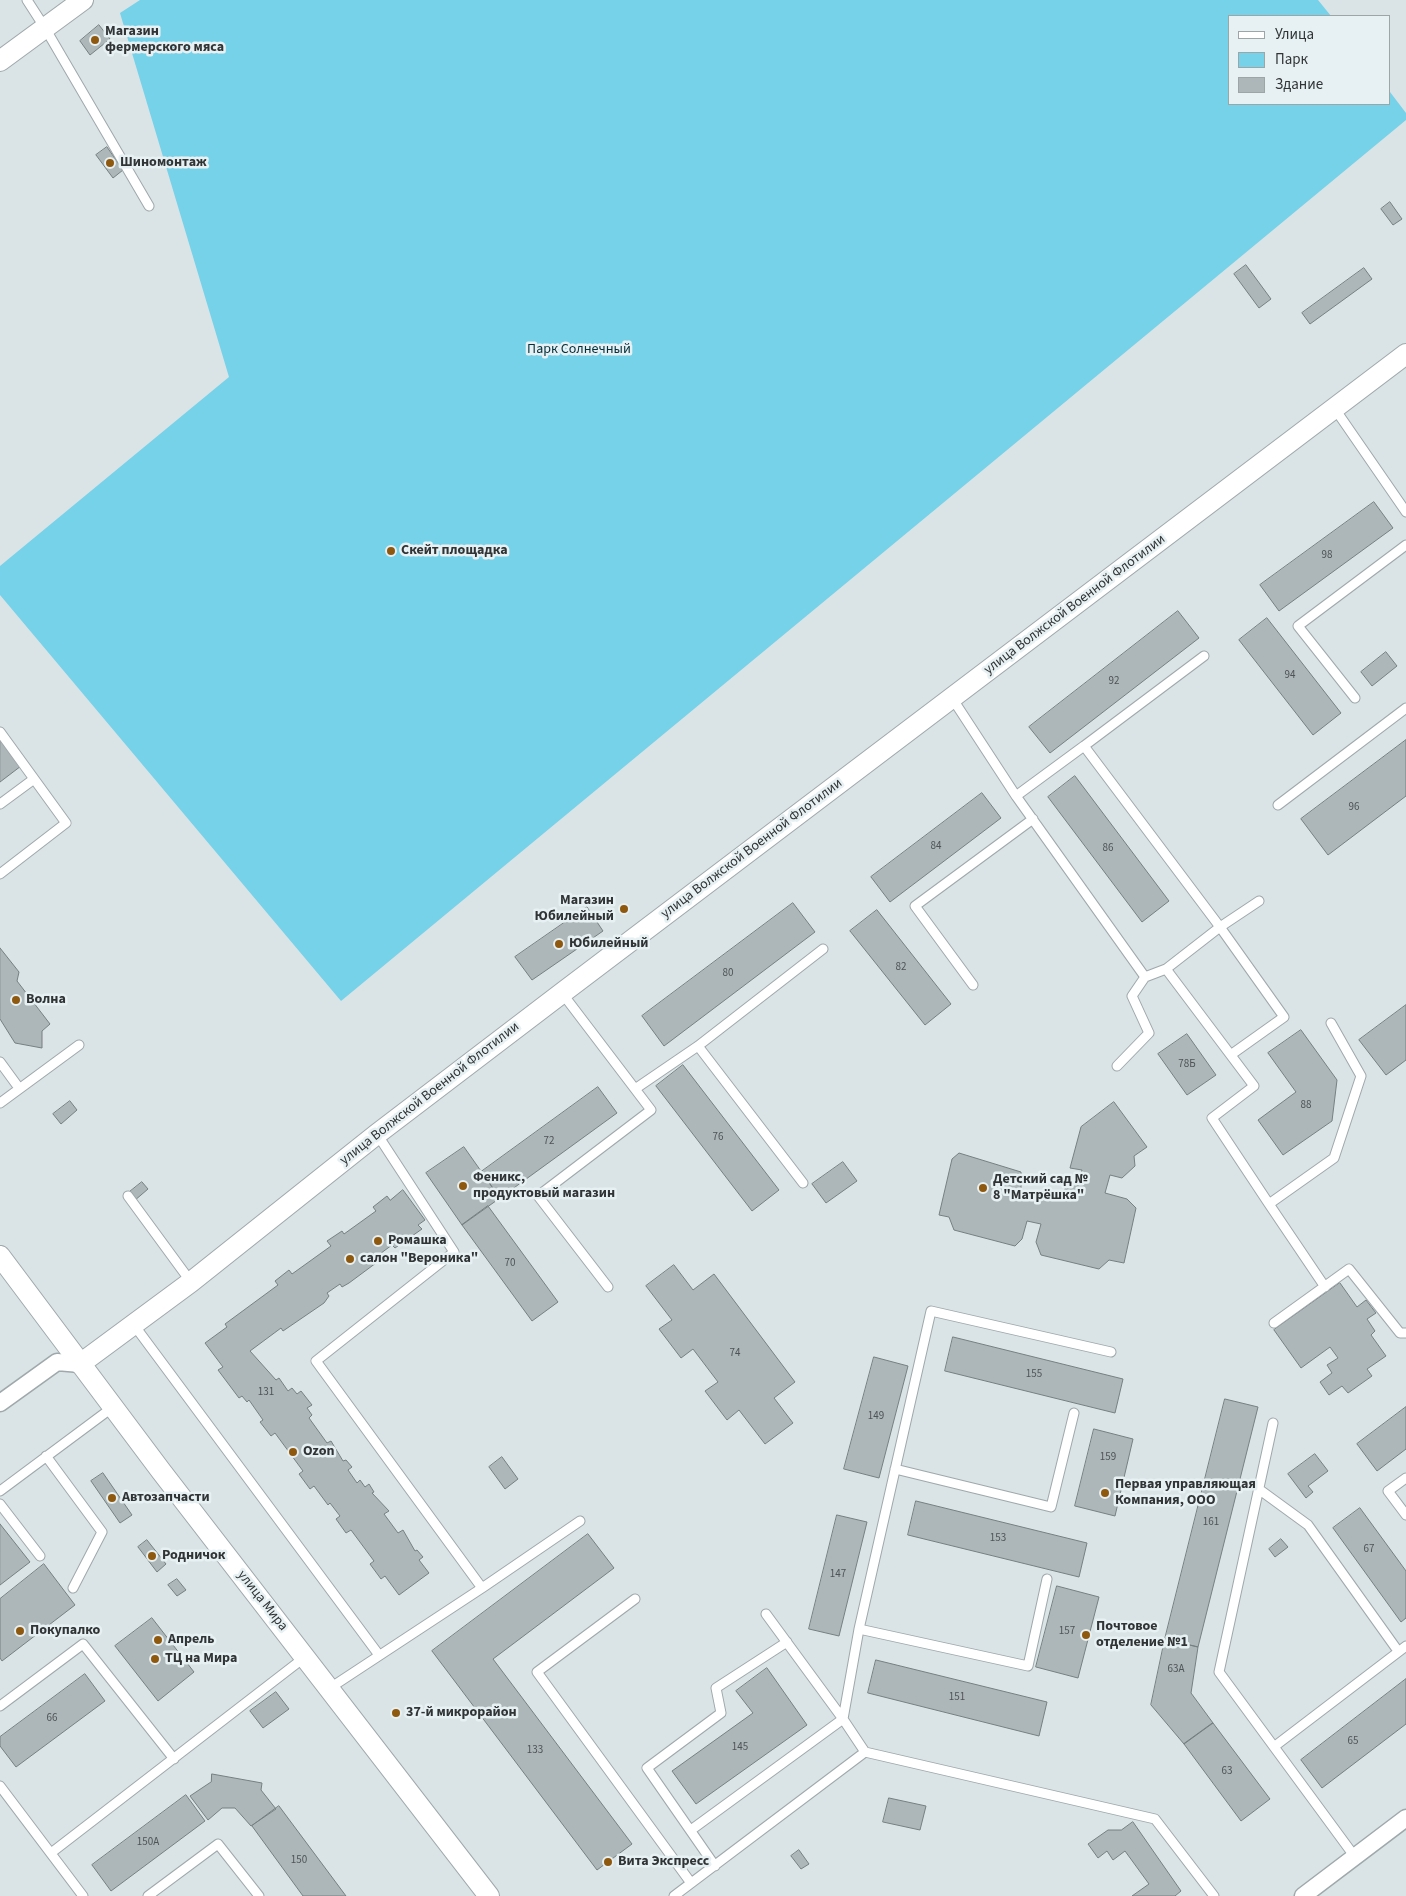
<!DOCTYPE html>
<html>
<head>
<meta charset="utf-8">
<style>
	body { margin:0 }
	#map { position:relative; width:1406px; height:1896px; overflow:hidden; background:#dae3e6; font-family:"Source Sans 3",sans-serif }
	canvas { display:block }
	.legend { position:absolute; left:1228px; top:15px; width:162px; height:90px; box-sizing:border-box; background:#e7f0f3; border:1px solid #9ea5a7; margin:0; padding:6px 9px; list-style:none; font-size:15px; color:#303435 }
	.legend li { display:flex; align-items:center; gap:10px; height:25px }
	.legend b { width:25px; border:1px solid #9ea5a7 }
</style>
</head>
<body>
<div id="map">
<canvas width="1406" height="1896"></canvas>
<ul class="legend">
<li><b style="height:6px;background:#fff"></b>Улица</li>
<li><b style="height:14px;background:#75d2e9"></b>Парк</li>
<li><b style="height:14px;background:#adb6b9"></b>Здание</li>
</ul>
</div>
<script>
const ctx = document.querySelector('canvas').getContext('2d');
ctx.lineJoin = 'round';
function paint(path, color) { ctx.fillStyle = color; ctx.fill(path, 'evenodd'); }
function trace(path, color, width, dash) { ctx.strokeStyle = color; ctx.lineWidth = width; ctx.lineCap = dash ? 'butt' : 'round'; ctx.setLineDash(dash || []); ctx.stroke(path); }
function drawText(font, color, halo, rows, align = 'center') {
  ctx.font = font + ' "Source Sans 3",sans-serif'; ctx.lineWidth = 5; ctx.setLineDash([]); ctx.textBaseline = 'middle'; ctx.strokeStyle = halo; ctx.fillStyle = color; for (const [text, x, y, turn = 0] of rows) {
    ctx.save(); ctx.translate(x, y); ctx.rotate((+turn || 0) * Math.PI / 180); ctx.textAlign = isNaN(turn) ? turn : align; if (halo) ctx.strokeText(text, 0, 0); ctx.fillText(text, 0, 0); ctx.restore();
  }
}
paint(new Path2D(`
	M140 0H1318L1331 16H1230V104H1390V92L1406 113V120L341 1001 0 595V566L229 377 120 13Z`), '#75d2e9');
const building = new Path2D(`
	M99 25 110 39 90 55 80 41Z
	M107 147 123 170 113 178 96 155Z
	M1390 202 1402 219 1393 225 1381 209Z
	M1246 265 1271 299 1259 308 1234 274Z
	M1364 268 1372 279 1310 324 1302 313Z
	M1374 502 1393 528 1279 611 1260 585Z
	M1178 611 1199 638 1050 753 1029 727Z
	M1267 618 1341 713 1313 735 1239 640Z
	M1386 652 1397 666 1372 686 1361 672Z
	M0 737 21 766 0 782Z
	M1406 740V796L1328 855 1301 819Z
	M1075 776 1169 901 1142 922 1048 797Z
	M982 793 1001 818 890 902 871 877Z
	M793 903 815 932 664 1046 642 1016Z
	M587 907 603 931 532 980 515 957Z
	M877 910 951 1004 925 1025 850 931Z
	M0 948 19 972 17 981 50 1024 42 1031V1048L15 1043 0 1019Z
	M1406 1005V1060L1386 1075 1359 1040Z
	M1301 1030 1337 1080 1332 1121 1283 1155 1258 1120 1296 1092 1268 1053Z
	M1187 1034 1216 1075 1187 1095 1158 1054Z
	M683 1065 779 1190 752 1211 656 1086Z
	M598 1087 617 1113 500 1198 481 1172Z
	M70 1101 77 1110 61 1124 53 1114Z
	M1114 1102 1147 1147 1134 1156 1135 1166 1122 1178 1110 1175 1105 1193 1127 1199 1136 1208 1124 1263 1109 1260 1099 1269 1041 1255 1036 1242 1041 1224 1027 1221 1022 1239 1015 1246 954 1230 949 1217 939 1215 952 1159 959 1153 1021 1172V1190L1062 1200 1067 1182 1078 1185 1082 1170 1070 1168 1081 1127Z
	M464 1147 500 1198 462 1225 426 1173Z
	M843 1162 857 1181 826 1203 812 1184Z
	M142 1182 148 1189 134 1201 127 1194Z
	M403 1190 425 1220 418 1225 422 1229 395 1248 392 1245 373 1259 376 1263 349 1283 342 1287 340 1284 327 1293 329 1296 324 1303 283 1331 281 1328 250 1351 276 1380 279 1378 288 1391 292 1388 297 1394 301 1391 312 1405 307 1408 312 1415 309 1418 327 1443 331 1441 343 1461 346 1460 352 1467 348 1470 357 1483 360 1480 365 1487 369 1484 374 1492 372 1493 389 1511 384 1514 398 1533 403 1530 415 1551 417 1550 423 1557 419 1560 429 1573 399 1595 385 1576 381 1579 370 1564 374 1561 351 1530 346 1533 336 1519 340 1516 330 1503 328 1505 314 1486 310 1489 299 1474 303 1471 275 1433 271 1436 260 1422 263 1420 249 1400 247 1402 242 1396 239 1398 218 1370 223 1367 205 1343 227 1327 225 1324 278 1285 275 1281 289 1270 292 1274 331 1246 327 1241 342 1231 344 1234 376 1211 373 1207 387 1196 390 1200Z
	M488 1206 558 1302 532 1321 462 1225Z
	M674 1265 693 1290 714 1274 795 1382 774 1398 793 1423 765 1444 739 1410 727 1420 705 1391 718 1382 693 1349 681 1358 659 1329 672 1320 646 1286Z
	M1340 1283 1357 1307 1366 1300 1376 1313 1367 1319 1375 1331 1371 1335 1386 1356 1367 1369 1372 1376 1348 1393 1342 1386 1329 1395 1320 1382 1332 1373 1327 1365 1338 1358 1330 1347 1301 1368 1274 1330Z
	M953 1337 1123 1379 1115 1413 945 1371Z
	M874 1357 908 1366 879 1478 844 1469Z
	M1225 1399 1258 1407 1198 1647 1165 1639Z
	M1406 1407V1449L1377 1471 1357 1444Z
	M1094 1429 1133 1439 1115 1516 1075 1506Z
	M1315 1454 1328 1471 1308 1486 1313 1492 1306 1498 1288 1474Z
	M502 1457 518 1479 505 1489 489 1467Z
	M103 1473 132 1515 120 1523 91 1481Z
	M916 1501 1087 1543 1079 1577 908 1535Z
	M1360 1508 1406 1571V1618L1401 1622 1333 1528Z
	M837 1515 867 1522 839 1636 809 1629Z
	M0 1524 30 1562 0 1585Z
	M588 1534 614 1568 493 1659 632 1844 597 1870 432 1651Z
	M1281 1539 1288 1547 1275 1557 1269 1549Z
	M147 1540 166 1564 157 1572 138 1547Z
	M44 1564 75 1605 2 1661 0 1658V1599Z
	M177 1579 186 1590 177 1596 168 1585Z
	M1057 1586 1099 1597 1078 1678 1036 1667Z
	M152 1618 194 1672 158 1701 115 1646Z
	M1165 1639 1198 1647 1191 1693 1213 1723 1184 1744 1151 1705Z
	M876 1660 1047 1702 1039 1736 868 1693Z
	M767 1668 807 1725 696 1804 672 1771 753 1713 736 1691Z
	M85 1674 105 1701 16 1767 0 1746V1737Z
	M1406 1679V1724L1322 1788 1301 1760Z
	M276 1692 289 1709 263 1728 250 1711Z
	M1213 1723 1270 1799 1241 1821 1184 1744Z
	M212 1774 262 1783 261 1790 276 1809 251 1826 235 1808H222L208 1820 190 1796 211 1782Z
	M186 1795 205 1821 111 1891 92 1865Z
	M889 1798 926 1806 920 1830 883 1822Z
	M279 1806 346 1896H303L252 1826Z
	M1133 1822 1181 1891 1175 1896H1132L1149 1884 1125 1851 1113 1860 1107 1851 1098 1858 1088 1844 1108 1830H1121Z
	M799 1850 809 1864 801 1869 791 1856Z`);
paint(building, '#adb6b9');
trace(building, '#767f81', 1);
const service = new Path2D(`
	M27 0 45 28 149 206
	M1335 409 1406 512
	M952 698 1016 796 1145 977 1166 969 1220 927 1084 746 1204 656
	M1355 698 1298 626 1406 545
	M0 732 66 823 0 874
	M1016 796 1084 746
	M0 804 34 779
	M1278 805 1406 708
	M1166 969 1254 1086 1212 1118 1269 1204 1334 1158 1361 1076 1331 1023
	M973 985 915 906 1033 819
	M562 993 651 1110 538 1196 608 1287
	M698 1046 803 1183
	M1232 1054 1284 1017 1220 927 1259 901
	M0 1062 19 1088
	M1117 1066 1149 1033 1132 996 1145 977
	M635 1089 698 1046 823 949
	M0 1103 79 1045
	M128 1196 191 1282
	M1269 1204 1325 1287
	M1274 1323 1349 1269 1400 1333H1406
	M134 1325 379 1655
	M1273 1423 1219 1672 1355 1857
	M46 1456 102 1532 73 1588
	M895 1469 1051 1507 1074 1413
	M1406 1478 1388 1491 1406 1515
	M1260 1490 1308 1525 1398 1651
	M0 1491 113 1407
	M0 1504 40 1556
	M482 1588 580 1521
	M635 1599 537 1672 691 1883
	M859 1629 1028 1666 1047 1579
	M330 1688 482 1588 316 1361 454 1252 377 1134
	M0 1706 83 1644 174 1759
	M1275 1746 1406 1646
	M865 1752 1155 1819 1214 1896
	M0 1786 83 1896
	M691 1830 843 1719 766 1614
	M51 1853 305 1657
	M715 1866 647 1768 721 1713 716 1688 787 1642
	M148 1896 218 1844 259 1896
	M674 1896 865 1752 843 1719 859 1629 931 1311 1111 1352`);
const minor = new Path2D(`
	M0 1403 57 1362 80 1364
	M1303 1896 1406 1818`);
const tertiary = new Path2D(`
	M0 61 83 0
	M0 1256 161 1471 489 1896
	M80 1364 191 1282 377 1134 562 993 1406 354`);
trace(service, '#9fa8aa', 11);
trace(minor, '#9fa8aa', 19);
trace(tertiary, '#9fa8aa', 22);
trace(service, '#fff', 9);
trace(minor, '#fff', 16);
trace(tertiary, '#fff', 20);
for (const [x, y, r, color] of [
	[95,40,5,"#8f580f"],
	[110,163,5,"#8f580f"],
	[391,551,5,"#8f580f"],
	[624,909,5,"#8f580f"],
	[559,944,5,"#8f580f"],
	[16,1000,5,"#8f580f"],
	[463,1186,5,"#8f580f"],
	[983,1188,5,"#8f580f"],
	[378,1241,5,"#8f580f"],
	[350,1259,5,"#8f580f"],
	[293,1452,5,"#8f580f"],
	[1105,1493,5,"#8f580f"],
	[112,1498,5,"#8f580f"],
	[152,1556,5,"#8f580f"],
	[20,1631,5,"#8f580f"],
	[1086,1635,5,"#8f580f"],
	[158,1640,5,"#8f580f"],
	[155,1659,5,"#8f580f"],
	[396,1713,5,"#8f580f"],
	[608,1862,5,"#8f580f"]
]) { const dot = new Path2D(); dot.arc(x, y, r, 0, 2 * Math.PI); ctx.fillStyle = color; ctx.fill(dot); trace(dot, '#e7f0f3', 2); }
drawText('11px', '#4f5456', null, [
	["98",1327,556],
	["94",1290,676],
	["92",1114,682],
	["96",1354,808],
	["84",936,847],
	["86",1108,849],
	["82",901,968],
	["80",728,974],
	["78Б",1187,1065],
	["88",1306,1106],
	["76",718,1138],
	["72",549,1142],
	["70",510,1264],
	["74",735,1354],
	["155",1034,1375],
	["131",266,1393],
	["149",876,1417],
	["159",1108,1458],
	["161",1211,1523],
	["153",998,1539],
	["67",1369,1550],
	["147",838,1575],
	["157",1067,1632],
	["63А",1176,1670],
	["151",957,1698],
	["66",52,1719],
	["65",1353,1742],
	["145",740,1748],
	["133",535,1751],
	["63",1227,1772],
	["150А",148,1843],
	["150",299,1861]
]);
drawText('bold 14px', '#303435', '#e7f0f3', [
	["Магазин",105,32],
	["фермерского мяса",105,48],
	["Шиномонтаж",120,163],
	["Скейт площадка",401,551],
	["Магазин",614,901,"right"],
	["Юбилейный",614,917,"right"],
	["Юбилейный",569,944],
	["Волна",26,1000],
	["Феникс,",473,1178],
	["продуктовый магазин",473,1194],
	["Детский сад №",993,1180],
	["8 \"Матрёшка\"",993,1196],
	["Ромашка",388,1241],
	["салон \"Вероника\"",360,1259],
	["Ozon",303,1452],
	["Первая управляющая",1115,1485],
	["Компания, ООО",1115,1501],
	["Автозапчасти",122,1498],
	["Родничок",162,1556],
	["Почтовое",1096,1627],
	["отделение №1",1096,1643],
	["Покупалко",30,1631],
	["Апрель",168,1640],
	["ТЦ на Мира",165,1659],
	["37-й микрорайон",406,1713],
	["Вита Экспресс",618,1862]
], 'left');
drawText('14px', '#002f3a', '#e7f0f3', [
	["Парк Солнечный",579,350]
]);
drawText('14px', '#303435', '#e7f0f3', [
	["улица Волжской Военной Флотилии",1075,605,-37],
	["улица Волжской Военной Флотилии",752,849,-37],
	["улица Волжской Военной Флотилии",430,1094,-38],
	["улица Мира",262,1601,52]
]);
</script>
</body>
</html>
